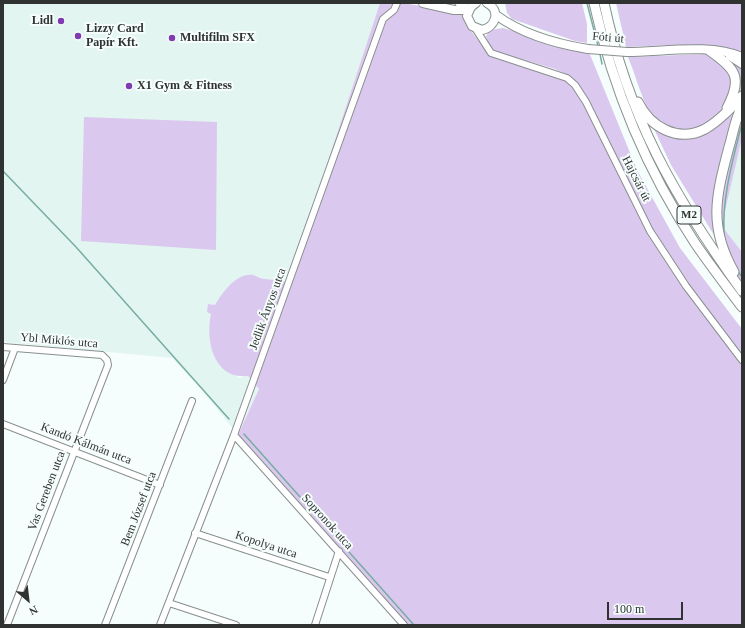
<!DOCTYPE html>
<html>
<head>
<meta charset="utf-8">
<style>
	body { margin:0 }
	#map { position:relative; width:745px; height:628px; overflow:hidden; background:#f5fefc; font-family:Georgia,serif }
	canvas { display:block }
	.frame { position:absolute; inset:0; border:4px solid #2f3231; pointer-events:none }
	.north { position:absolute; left:8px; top:580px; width:40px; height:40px; -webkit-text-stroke:3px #f5fefc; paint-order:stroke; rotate:152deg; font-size:11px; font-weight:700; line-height:16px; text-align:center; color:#2f3231 }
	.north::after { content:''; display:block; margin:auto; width:14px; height:18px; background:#2f3231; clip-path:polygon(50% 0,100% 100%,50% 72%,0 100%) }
	.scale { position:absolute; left:607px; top:602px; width:76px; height:18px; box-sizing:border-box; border:2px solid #2f3231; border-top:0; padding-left:5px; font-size:12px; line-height:14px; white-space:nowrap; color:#2f3231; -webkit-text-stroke:3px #f5fefc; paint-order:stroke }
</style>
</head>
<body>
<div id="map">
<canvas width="745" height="628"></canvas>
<div class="frame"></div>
<div class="north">N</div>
<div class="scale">100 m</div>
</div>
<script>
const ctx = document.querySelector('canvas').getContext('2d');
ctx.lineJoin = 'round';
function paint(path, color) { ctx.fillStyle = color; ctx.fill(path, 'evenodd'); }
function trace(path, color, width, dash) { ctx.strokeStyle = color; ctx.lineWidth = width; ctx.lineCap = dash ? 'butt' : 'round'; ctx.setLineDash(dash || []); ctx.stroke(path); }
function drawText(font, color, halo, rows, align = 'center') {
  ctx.font = font + ' Georgia,serif'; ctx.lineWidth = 4; ctx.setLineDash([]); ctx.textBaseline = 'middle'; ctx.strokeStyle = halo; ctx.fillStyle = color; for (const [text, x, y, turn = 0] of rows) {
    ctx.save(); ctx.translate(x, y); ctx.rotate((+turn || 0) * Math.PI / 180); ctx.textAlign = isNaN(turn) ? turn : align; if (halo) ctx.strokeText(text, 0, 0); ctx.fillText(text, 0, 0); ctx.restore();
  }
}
paint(new Path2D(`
	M3 3H380L310 216 286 283 279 279H264L253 275 229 286 215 305 208 304 238 378 248 376 259 389 238 435 202 390 172 358 3 342Z
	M742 136V252L725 230 724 215Z`), '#e2f5f1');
paint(new Path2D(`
	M380 3H403L463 13 467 16 466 24 489 55 554 74 570 82 584 103 621 181 625 178 577 84 568 75 555 69 494 51 488 43 486 36 490 30 503 28 589 52 637 170 680 248 742 329V625H407L238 435 259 389 248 376C214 380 205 341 211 314L207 312 208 304 215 305C223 292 236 273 253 275 257 276 261 279 265 279 273 280 278 279 286 282L310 216Z
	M505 3H582L587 24V43L575 41 512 19 507 13Z
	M616 3H742V56L705 47 674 45 626 47Z
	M706 54 721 57 742 69V90C722 111 700 141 668 127 661 124 651 117 648 109 640 93 635 74 628 57Z
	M742 99 727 142 717 240 671 165 654 129 673 138 694 137Z
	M742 113V138L724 215 725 230 742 252V283C703 230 727 169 742 113Z
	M84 117 217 122 216 250 81 241Z`), '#dbc8ee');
trace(new Path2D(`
	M587 3 598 46
	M600 54 602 64
	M3 171 76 247 229 419
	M724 235C722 198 732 163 741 127
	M727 246 731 256
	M737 270 742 277
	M244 434 414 625`), '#77ada2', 1.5);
const minor = new Path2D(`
	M475 28 491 53 567 78 575 85 586 102 650 231 686 286 742 360
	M3 347 102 355 107 360 108 365 7 625
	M3 380 15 348
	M3 424 160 485
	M234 435 404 625
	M195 533 329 577
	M169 603 236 625
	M105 625 192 401
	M160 625 234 435 383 19 394 10 397 3
	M315 625 339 551`);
const major = new Path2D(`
	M423 3 454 10H469
	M476 3 471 7 467 16 472 26 482 30C496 27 501 10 487 3
	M496 15C522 34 557 44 588 49
	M627 52C662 52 710 43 742 57
	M730 56 742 64`);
const highway = new Path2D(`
	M460 3H464
	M594 3C613 89 646 169 695 243 710 265 726 286 742 307
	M604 3C628 117 675 198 742 291
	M437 5 440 3
	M710 51C736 69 743 78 727 108
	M638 102C650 127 678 143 705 129 719 121 731 108 742 96
	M734 272C708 226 716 196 729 147 733 134 735 119 742 106`);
trace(minor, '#88908e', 8);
trace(major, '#88908e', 10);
trace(highway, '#88908e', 11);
trace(minor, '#fff', 6);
trace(major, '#fff', 8);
trace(highway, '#fff', 9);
const majorBridge = new Path2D(`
	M588 49 627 52`);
trace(majorBridge, '#88908e', 10, []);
trace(majorBridge, '#fff', 8);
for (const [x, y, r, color] of [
	[61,21,4,"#7f3baf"],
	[78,36,4,"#7f3baf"],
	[172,38,4,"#7f3baf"],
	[129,86,4,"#7f3baf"]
]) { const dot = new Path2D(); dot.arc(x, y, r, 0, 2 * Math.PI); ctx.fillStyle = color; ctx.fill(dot); trace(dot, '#f5fefc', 1.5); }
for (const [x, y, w] of [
	[689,215,24]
]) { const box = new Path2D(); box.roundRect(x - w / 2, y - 9, w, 18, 3); ctx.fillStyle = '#f5fefc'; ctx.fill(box); trace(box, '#2f3231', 1); }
drawText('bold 11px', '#2f3231', null, [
	["M2",689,215]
]);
drawText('bold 12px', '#2f3231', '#f5fefc', [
	["Lidl",53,21,"right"],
	["Lizzy Card",86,29],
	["Papír Kft.",86,43],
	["Multifilm SFX",180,38],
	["X1 Gym & Fitness",137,86]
], 'left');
drawText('12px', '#2f3231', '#f5fefc', [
	["Fóti út",608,38,5],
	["Hajcsár út",636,179,63],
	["Jedlik Ányos utca",268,309,-70],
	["Ybl Miklós utca",59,341,5],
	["Kandó Kálmán utca",86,444,21],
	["Vas Gereben utca",47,491,-69],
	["Bem József utca",139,509,-69],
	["Sopronok utca",327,522,48],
	["Kopolya utca",266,545,18]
]);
</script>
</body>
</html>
